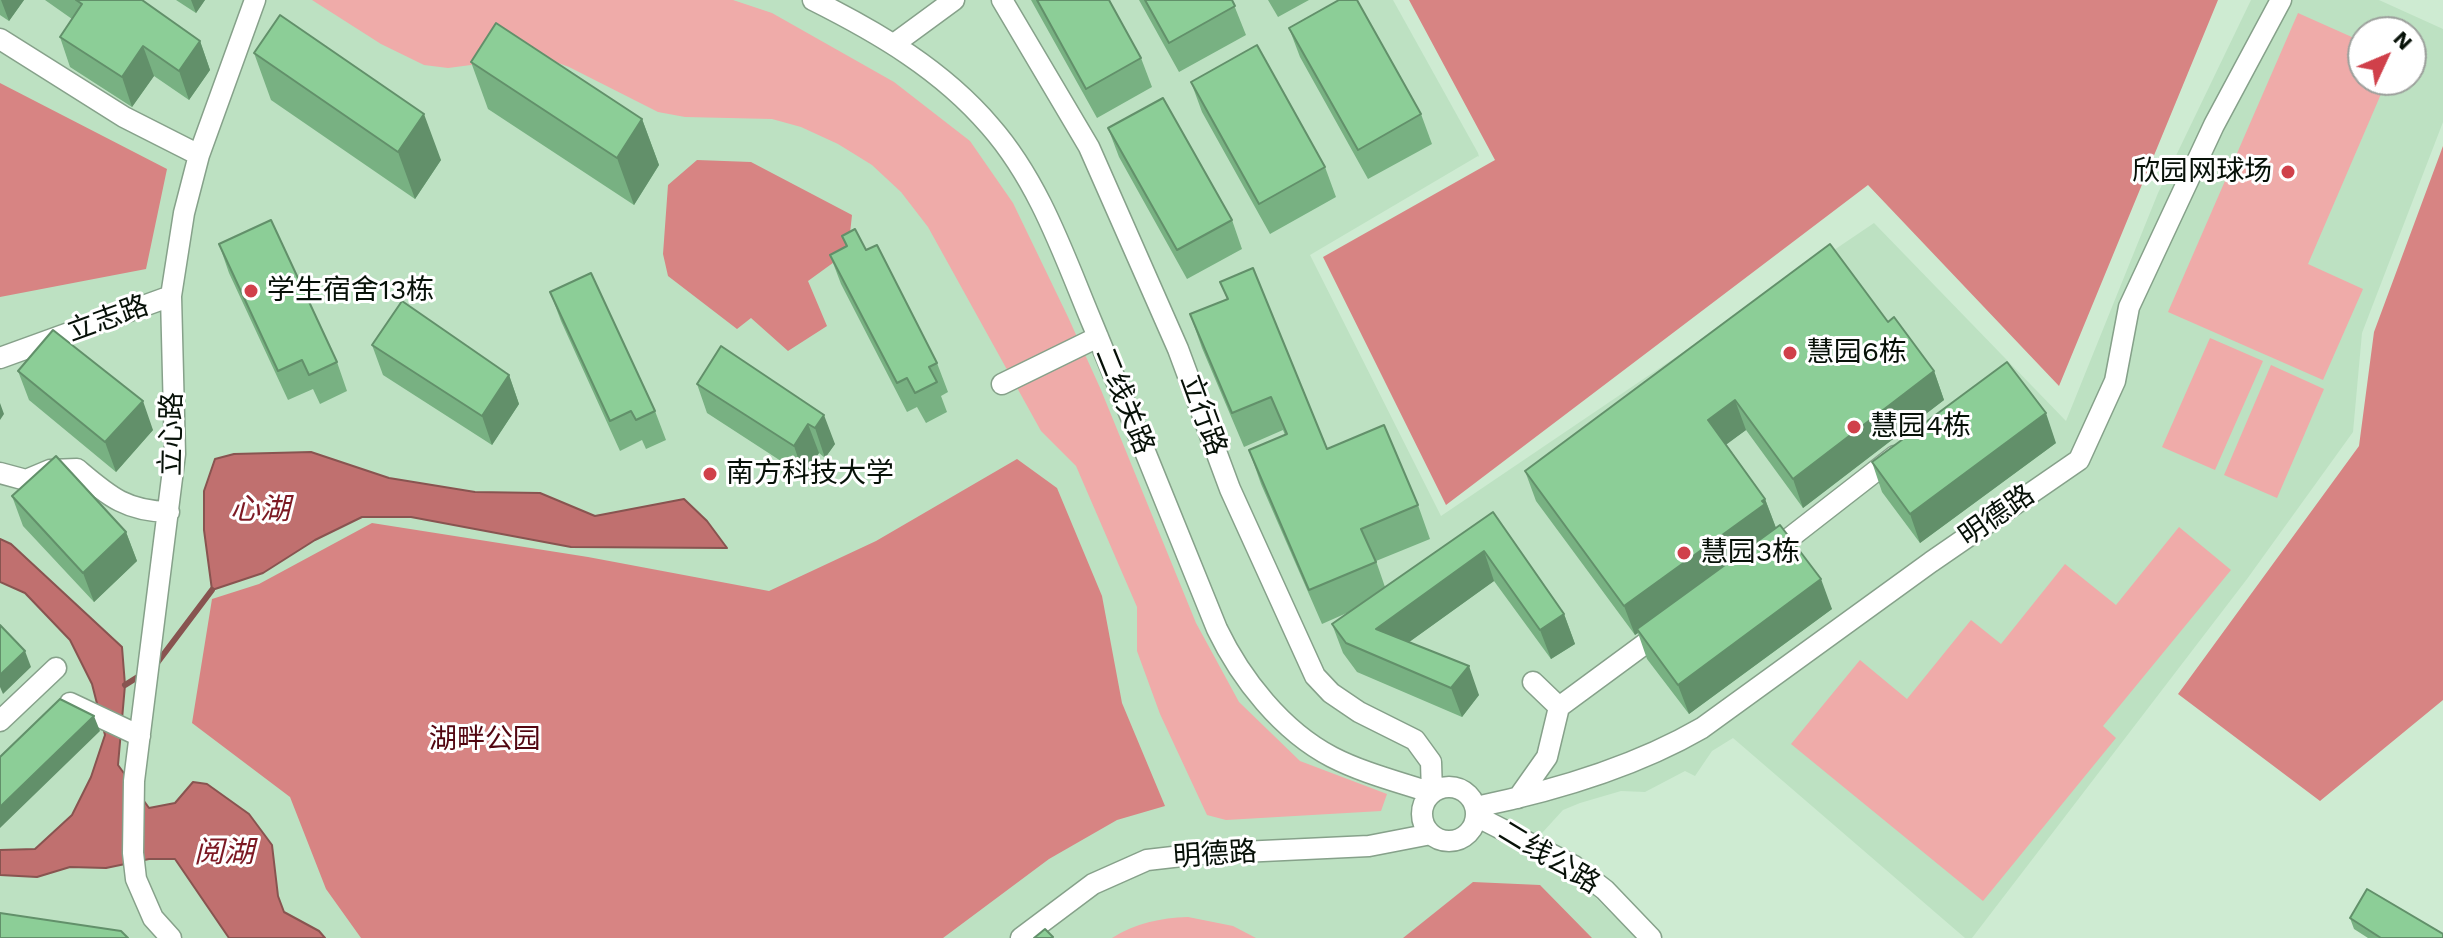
<!DOCTYPE html>
<html>
<head>
<meta charset="utf-8">
<style>
	body { margin:0 }
	#map { position:relative; width:2443px; height:938px; overflow:hidden; background:#ceebd2; font-family:"Work Sans",sans-serif }
	canvas { display:block }
	.north { position:absolute; left:2347px; top:16px; width:80px; height:80px; box-sizing:border-box; background:#fff; border:2px solid #9ca09c; border-radius:50%; rotate:46deg; font-size:22px; font-weight:700; line-height:32px; text-align:center; color:#071108 }
	.north::after { content:''; display:block; margin:auto; width:28px; height:36px; background:#d0404a; clip-path:polygon(50% 0,100% 100%,50% 72%,0 100%) }
</style>
</head>
<body>
<div id="map">
<canvas width="2443" height="938"></canvas>
<div class="north">N</div>
</div>
<script>
const ctx = document.querySelector('canvas').getContext('2d');
ctx.lineJoin = 'round';
function paint(path, color) { ctx.fillStyle = color; ctx.fill(path, 'evenodd'); }
function trace(path, color, width, dash) { ctx.strokeStyle = color; ctx.lineWidth = width; ctx.lineCap = dash ? 'butt' : 'round'; ctx.setLineDash(dash || []); ctx.stroke(path); }
function drawText(font, color, halo, rows, align = 'center') {
  ctx.font = font + ' "Work Sans","Noto Sans SC",sans-serif'; ctx.lineWidth = 6; ctx.setLineDash([]); ctx.textBaseline = 'middle'; ctx.strokeStyle = halo; ctx.fillStyle = color; for (const [text, x, y, turn = 0] of rows) {
    ctx.save(); ctx.translate(x, y); ctx.rotate((+turn || 0) * Math.PI / 180); ctx.textAlign = isNaN(turn) ? turn : align; if (halo) ctx.strokeText(text, 0, 0); ctx.fillText(text, 0, 0); ctx.restore();
  }
}
paint(new Path2D(`
	M0 0H1393L1478 153 1479 157 1478 156 1310 255 1441 516 1874 223 2066 421 2158 193 2251 0H2379L2443 29V122L2362 333 2353 432 2247 579 1972 938H1965L1733 738 1712 751 1695 776 1685 771 1645 792 1621 791 1580 803 1563 810 1542 833 1520 850 1557 870 1593 895 1636 938H0ZM2363 32H2411V80H2363Z`), '#bde1c2');
paint(new Path2D(`
	M312 0H733L772 13 894 82 970 141 1013 203 1068 317 1101 390 1196 623 1239 702 1300 761 1387 794 1381 811 1226 820 1207 815 1160 714 1137 651V607L1076 466 1041 431 928 227 901 192 872 165 838 144 801 127 772 119 685 117 658 112 569 67 540 56 448 68 424 65 381 44Z
	M2298 13 2363 42V80H2387L2308 264 2363 289 2323 380 2168 312Z
	M2210 338 2263 361 2215 470 2162 447Z
	M2271 365 2324 389 2277 498 2224 475Z
	M2179 527 2231 570 2103 726 2116 738 1983 901 1791 744 1860 660 1907 699 1971 620 2001 644 2065 564 2116 605Z
	M1188 917 1233 926 1256 938H1112C1136 923 1160 918 1188 917Z`), '#efaba9');
paint(new Path2D(`
	M1409 0H2218L2059 386 1868 185 1446 505 1323 257 1495 160Z
	M0 83 167 169 146 269 0 297Z
	M2443 146V700L2320 801 2178 694 2359 446 2374 332Z
	M697 160 751 162 852 215 848 252 808 281 827 326 788 351 751 318 737 329 668 276 663 254 668 185Z
	M1017 459 1057 488 1102 596 1122 703 1165 806 1117 820 1049 859 943 938H361L326 889 290 797 192 723 212 599 259 584 372 523 588 557 769 591 876 541Z
	M1473 882 1540 885 1592 938H1403Z`), '#d78483');
const water = new Path2D(`
	M311 452 389 478 475 492 540 493 595 516 684 499 707 521 727 548 571 547 411 517H362L315 540 263 573 212 590 204 530V491L215 459 234 454Z
	M0 539 11 544 122 647 125 685 118 765 149 808 175 803 193 782 207 784 249 814 272 845 278 896 284 912 319 931 325 938H229L175 859H149L106 868 70 867 37 877 0 875V850L35 849 72 815 91 777 105 735 92 684 70 640 25 593 0 582Z`);
paint(water, '#c0706f');
trace(water, '#885450', 2);
trace(new Path2D(`
	M154 667 212 590
	M125 685 141 675`), '#885450', 6);
const street = new Path2D(`
	M813 0C879 33 942 70 990 126 1040 183 1064 256 1093 325 1135 426 1176 528 1217 629 1241 679 1282 731 1332 757 1363 773 1399 782 1432 793
	M1002 0 1089 147 1178 349 1230 489 1315 676 1331 693 1359 712 1415 740 1431 762 1432 793
	M0 39 124 117 199 155
	M894 44 954 0
	M0 358 171 296
	M1002 384 1098 337
	M0 473 26 480 50 470 77 469C109 496 125 511 169 512
	M1769 554 1895 456
	M1533 682 1559 707
	M70 703 140 736
	M0 721 56 668
	M1422 814a27 27 0 1 1 54 0a27 27 0 1 1-54 0Z
	M1518 798 1547 757 1559 707 1665 629
	M1476 807C1554 791 1633 768 1702 728L1931 562 2079 460 2115 381 2129 307 2214 125 2281 0
	M1476 816 1574 866 1605 890 1651 938
	M171 938 153 918 136 879 133 853 134 781 175 454 171 296 184 213 199 155 255 0
	M1021 938 1093 884 1147 860 1199 854 1369 846 1431 834`);
trace(street, '#86a18a', 23);
trace(street, '#fff', 20);
paint(new Path2D(`
	M0 0H24L9 21 0 15Z
	M45 0H142L200 41 210 70 189 100 154 76 132 107 70 67 60 37 72 19Z
	M176 0H205L196 13Z
	M1031 0H1109L1141 58 1152 87 1097 118Z
	M1139 0H1232L1246 35 1179 72Z
	M1268 0H1309L1278 17Z
	M1289 28 1421 114 1432 144 1368 179 1300 57Z
	M254 53 441 160 415 199 271 100Z
	M471 62 642 119 659 165 634 205 488 109Z
	M1191 82 1325 167 1336 197 1270 234 1202 112Z
	M1108 128 1232 220 1242 249 1187 279 1119 157Z
	M842 236 866 250 937 363 948 392 941 396 947 412 926 423 917 407 907 412 841 284 830 255 846 246Z
	M219 244 337 362 347 391 320 404 313 389 288 400 229 273Z
	M1220 282 1327 449 1418 505 1430 539 1376 561 1385 587 1493 512 1564 614 1575 644 1551 659 1494 581 1409 642 1479 695 1462 717 1357 672 1343 653 1332 624 1349 612 1322 624 1261 484 1249 450 1285 435 1283 430 1244 447 1202 348 1190 314 1227 299Z
	M550 292 655 411 666 440 646 449 642 440 620 451 561 321Z
	M1888 322 1934 371 1944 400 1803 508 1746 430 1726 444 1765 499 1776 528 1832 609 1689 714 1647 659 1638 633 1635 635 1536 501 1525 471Z
	M372 345 509 375 519 404 492 445 383 375Z
	M721 346 835 444 825 458 819 453 804 476 707 413 697 384Z
	M18 371 153 430 116 472 29 400Z
	M2056 443 1920 543 1882 492 1872 462Z
	M12 496 126 532 137 561 94 602 23 526Z
	M2350 918 2443 938H2368L2354 929Z`), '#78b182');
paint(new Path2D(`
	M1 0H24L9 21Z
	M191 0H205L196 13Z
	M200 41 210 70 189 100 179 71Z
	M143 46 154 76 132 107 122 77Z
	M424 114 441 160 415 199 398 152Z
	M642 119 659 165 634 205 617 158Z
	M1934 371 1944 400 1803 508 1793 479Z
	M509 375 519 404 492 445 482 416Z
	M1735 400 1746 430 1719 450 1708 420Z
	M143 401 153 430 116 472 105 442Z
	M0 403 4 414 0 420Z
	M2046 413 2056 443 1920 543 1910 514Z
	M824 415 835 444 825 458 815 428Z
	M808 424 819 453 804 476 794 446Z
	M1765 499 1776 528 1637 629 1638 633 1635 635 1624 606Z
	M126 532 137 561 94 602 83 573Z
	M1484 551 1494 581 1387 658 1376 629Z
	M1821 579 1832 609 1689 714 1678 685Z
	M1564 614 1575 644 1551 659 1540 630Z
	M25 651 31 667 3 694 0 687V675Z
	M1469 666 1479 695 1462 717 1451 688Z
	M94 716 100 731 0 828V807Z`), '#62906a');
const building = new Path2D(`
	M76 0H142L200 41 179 71 143 46 122 77 60 37 82 4Z
	M1037 0H1109L1141 58 1086 89Z
	M1145 0H1232L1235 6 1169 43Z
	M1339 0H1357L1421 114 1358 150 1289 28Z
	M280 15 424 114 398 152 254 53Z
	M496 23 642 119 617 158 471 62Z
	M1257 45 1325 167 1259 204 1191 82Z
	M1163 98 1232 220 1177 250 1108 128Z
	M271 220 337 362 309 375 302 360 278 371 219 244Z
	M855 229 866 250 877 245 937 363 929 367 937 382 915 393 907 378 897 383 830 255 847 246 842 236Z
	M1830 244 1888 322 1894 317 1934 371 1793 479 1735 400 1708 420 1765 499 1762 501 1765 504 1624 606 1525 471Z
	M1253 268 1327 449 1384 425 1418 505 1361 529 1376 562 1309 590 1249 450 1287 434 1271 397 1232 413 1190 314 1228 299 1220 282Z
	M591 273 655 411 636 420 631 411 610 421 550 292Z
	M402 301 509 375 482 416 372 345Z
	M53 330 143 401 105 442 18 371Z
	M721 346 824 415 815 428 808 424 794 446 697 384Z
	M2007 362 2046 413 1910 514 1872 462Z
	M56 456 126 532 83 573 12 496Z
	M1493 512 1564 614 1540 630 1484 551 1376 629 1469 666 1451 688 1346 643 1332 624Z
	M1780 525 1821 579 1678 685 1637 629Z
	M0 625 25 651 0 675Z
	M60 699 94 716 0 807V757Z
	M2367 889 2443 934V938H2381L2350 918Z
	M0 913 121 931 128 938H0Z
	M1045 929 1053 937 1052 938H1034Z`);
paint(building, '#8cce97');
trace(building, '#62906a', 2);
for (const [x, y, r, color] of [
	[2288,172,8,"#d0404a"],
	[251,291,8,"#d0404a"],
	[1790,353,8,"#d0404a"],
	[1854,427,8,"#d0404a"],
	[710,474,8,"#d0404a"],
	[1684,553,8,"#d0404a"]
]) { const dot = new Path2D(); dot.arc(x, y, r, 0, 2 * Math.PI); ctx.fillStyle = color; ctx.fill(dot); trace(dot, '#fff', 3); }
drawText('28px', '#071108', '#fff', [
	["欣园网球场",2272,172,"right"],
	["学生宿舍13栋",267,291],
	["慧园6栋",1806,353],
	["慧园4栋",1870,427],
	["南方科技大学",726,474],
	["慧园3栋",1700,553]
], 'left');
drawText('28px', '#071108', '#fff', [
	["立志路",108,319,-20],
	["二线关路",1124,401,68],
	["立行路",1203,415,70],
	["立心路",172,434,-89],
	["明德路",1997,516,-35],
	["明德路",1215,855,-4],
	["二线公路",1549,858,31]
]);
drawText('28px', '#520611', '#fff', [
	["湖畔公园",485,740]
]);
drawText('italic 30px', '#7c1923', '#fff', [
	["心湖",260,510],
	["阅湖",224,853]
]);
</script>
</body>
</html>
